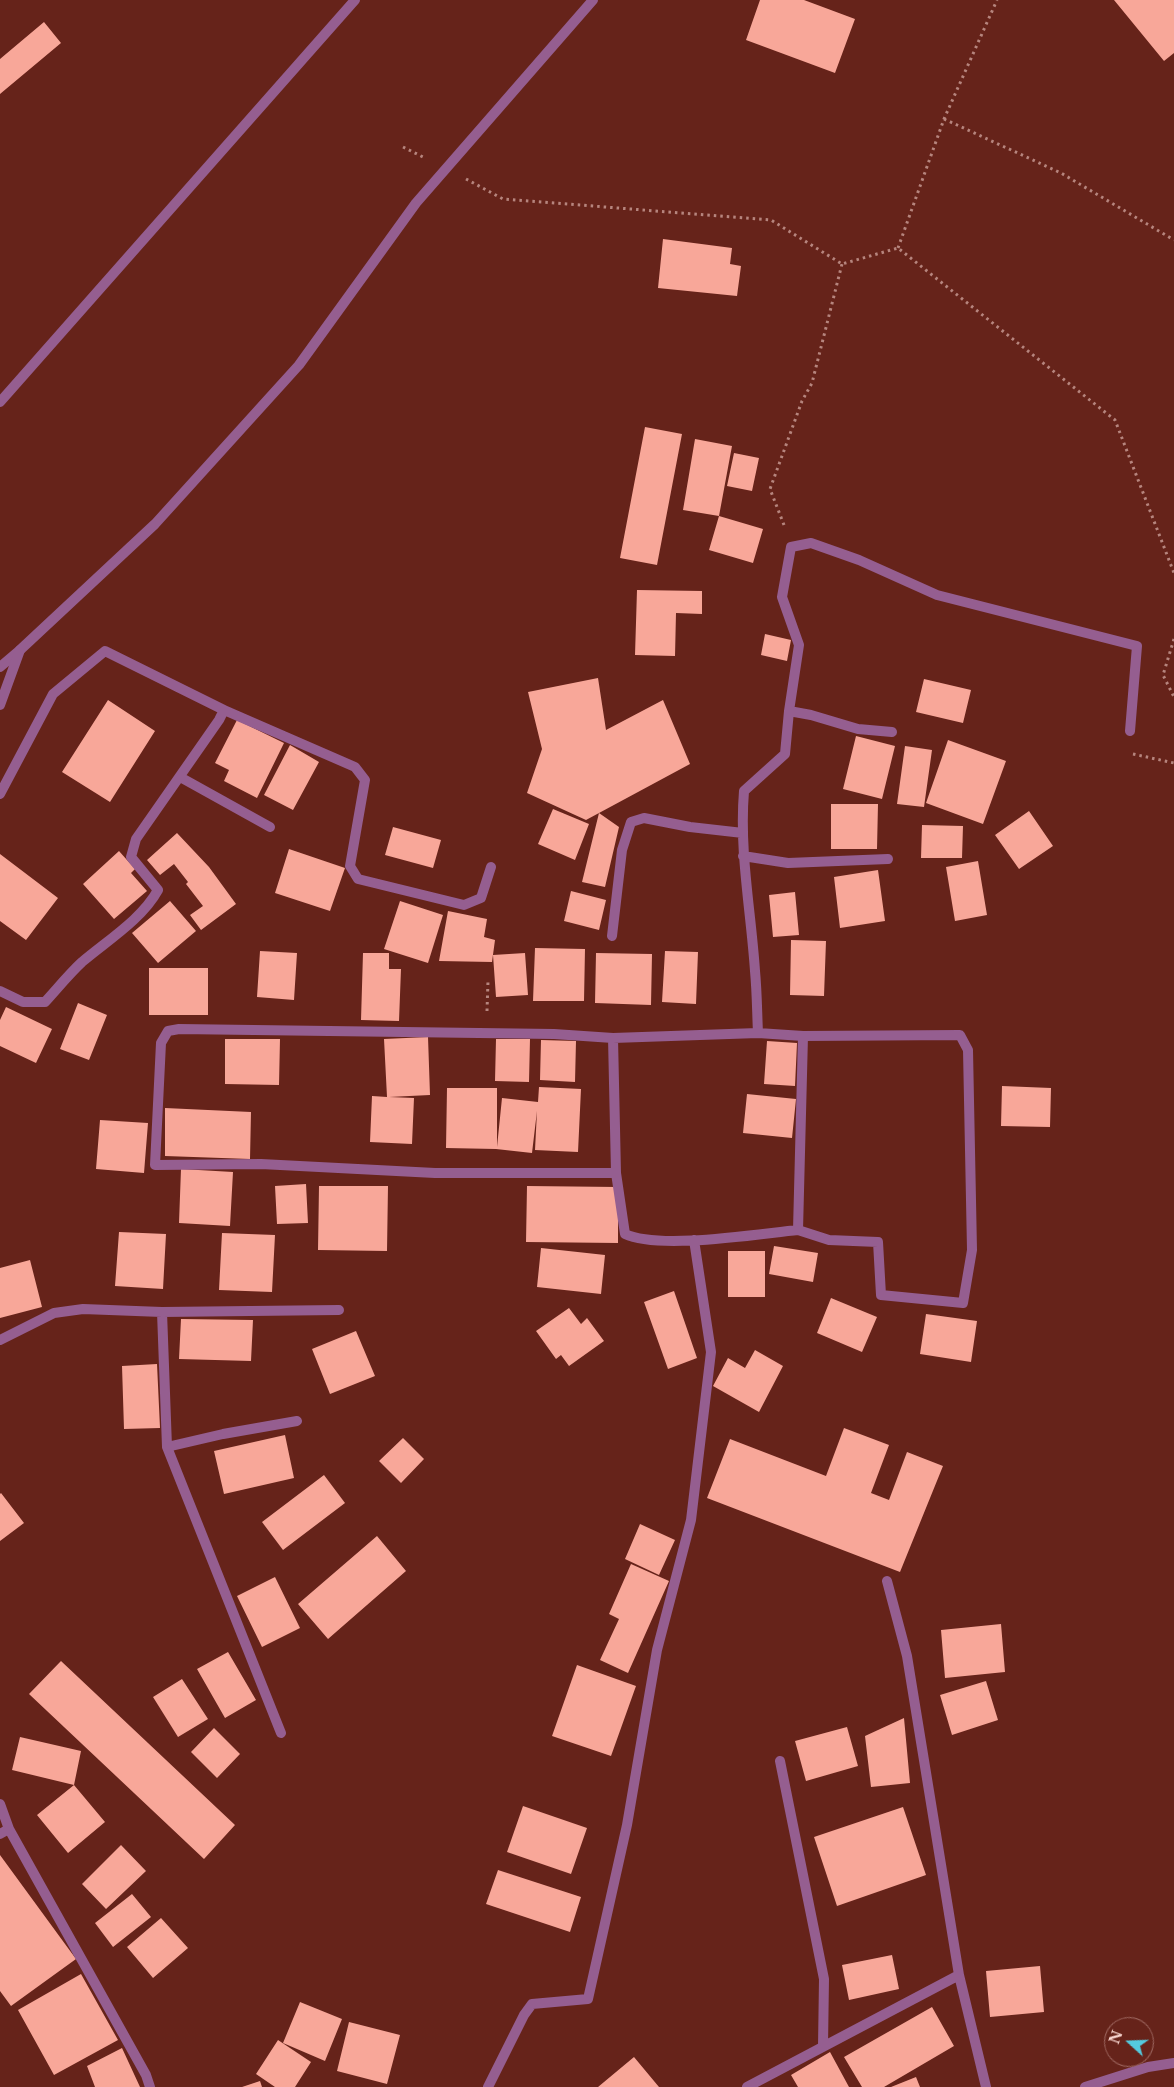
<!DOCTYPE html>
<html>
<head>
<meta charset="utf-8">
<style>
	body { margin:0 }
	#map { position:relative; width:1174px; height:2087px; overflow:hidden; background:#66231a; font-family:"Libre Baskerville",serif }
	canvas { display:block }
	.north { position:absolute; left:1104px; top:2017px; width:50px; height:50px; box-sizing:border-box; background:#66231a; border:1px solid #a16b64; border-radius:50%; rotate:290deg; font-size:14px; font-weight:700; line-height:20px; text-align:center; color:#fad8d2 }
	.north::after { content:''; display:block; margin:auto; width:18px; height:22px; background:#54cade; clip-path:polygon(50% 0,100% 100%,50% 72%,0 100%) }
</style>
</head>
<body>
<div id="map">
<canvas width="1174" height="2087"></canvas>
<div class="north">N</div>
</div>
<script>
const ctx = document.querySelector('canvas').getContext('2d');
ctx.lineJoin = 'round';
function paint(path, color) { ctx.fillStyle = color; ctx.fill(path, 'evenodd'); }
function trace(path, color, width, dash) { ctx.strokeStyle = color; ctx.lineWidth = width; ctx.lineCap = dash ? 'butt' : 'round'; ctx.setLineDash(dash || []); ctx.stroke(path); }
paint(new Path2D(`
	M760 0H804L855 19 835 73 746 40Z
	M1114 0H1174V53L1164 61Z
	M44 22 61 43 0 94V59Z
	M663 239 732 248 730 264 741 266 737 296 658 288Z
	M645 427 682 434 657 565 620 558Z
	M695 439 732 446 719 516 683 510Z
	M734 453 759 458 752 491 727 486Z
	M719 516 763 529 753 563 709 550Z
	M637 590 702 591V614L676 613 675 656 635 655Z
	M765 634 791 640 787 661 761 655Z
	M598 678 606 730 663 700 690 764 586 820 527 793 542 749 528 692Z
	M924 679 971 690 963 723 916 712Z
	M108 700 155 731 110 802 62 772Z
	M237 720 284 743 257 798 224 781 229 770 215 763Z
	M856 736 895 746 882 799 843 789Z
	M948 740 1006 761 983 824 926 803Z
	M290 745 319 762 293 810 264 795Z
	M905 746 932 750 924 807 897 804Z
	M831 804H878L877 849H831Z
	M553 809 589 824 575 860 538 844Z
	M1029 811 1053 846 1019 869 995 835Z
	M599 813 619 827 605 887 582 882Z
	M922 825 963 826 962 858H921Z
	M393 827 441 840 433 868 385 855Z
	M177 833 209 867 236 904 201 930 190 915 203 906 186 884 188 882 174 864 160 875 147 860Z
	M289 849 345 868 330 911 275 893Z
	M119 851 135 869 131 873 147 891 114 919 83 884Z
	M0 854 58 898 26 940 0 921Z
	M978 861 987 915 955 921 946 867Z
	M878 870 885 921 840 928 834 877Z
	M571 891 606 900 599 930 564 921Z
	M795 892 799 935 773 937 769 895Z
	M170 901 196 931 158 963 132 933Z
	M400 901 443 915 428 963 384 949Z
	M448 911 487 919 484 937 495 940 492 962 439 961Z
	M791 940 826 941 824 996 790 995Z
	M535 948 585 949 584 1001H533Z
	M260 951 297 953 294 1000 257 997Z
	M665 951 698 952 696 1004 662 1002Z
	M363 953H389V969H401L399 1021 361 1020Z
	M525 953 528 995 496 997 493 955Z
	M596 953 652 954 651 1005 595 1003Z
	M149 968H208V1015H149Z
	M78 1003 107 1015 89 1060 60 1049Z
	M6 1007 52 1029 36 1063 0 1046V1020Z
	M428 1037 430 1095 389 1097 414 1098 412 1144 370 1142 372 1096 387 1097 384 1039Z
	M225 1039H280L279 1085 225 1084Z
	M496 1039H530L529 1082 495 1081Z
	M541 1040 576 1041 575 1082 540 1080Z
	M767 1041 797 1043 795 1086 764 1084Z
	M1002 1086 1051 1088 1050 1127 1001 1126Z
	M539 1087 581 1089 578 1152 535 1150 537 1111 532 1153 496 1149 446 1148 447 1088H497V1147L502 1098 538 1102Z
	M747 1094 796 1099 792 1138 743 1133Z
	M165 1108 251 1112 250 1159 165 1156Z
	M100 1120 148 1123 144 1173 96 1169Z
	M181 1169 233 1172 230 1226 179 1223Z
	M306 1184 308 1223 277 1224 275 1186Z
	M319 1186H388L387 1251 318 1250Z
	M527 1186 618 1187V1243L526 1242Z
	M119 1232 166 1234 163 1289 115 1286Z
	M222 1233 275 1235 272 1292 219 1290Z
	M774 1246 818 1253 813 1282 769 1274Z
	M541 1248 605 1255 601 1294 537 1287Z
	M728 1251H765V1297H728Z
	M30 1260 42 1307 0 1318V1268Z
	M674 1291 697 1358 668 1369 644 1302Z
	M831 1298 877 1317 862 1352 817 1333Z
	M569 1308 581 1324 587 1318 604 1341 569 1366 561 1355 556 1359 536 1331Z
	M926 1314 977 1321 971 1362 920 1354Z
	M181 1319 253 1320 251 1361 179 1359Z
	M356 1331 375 1376 330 1394 312 1349Z
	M755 1350 783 1366 759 1412 713 1386 728 1358 745 1368Z
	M157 1364 160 1428 124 1429 122 1366Z
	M844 1428 889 1445 871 1493 889 1500 907 1452 943 1466 900 1572 707 1498 730 1439 826 1476Z
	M285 1435 294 1478 224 1494 214 1451Z
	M403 1438 424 1459 401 1483 379 1461Z
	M324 1475 345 1503 283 1550 262 1522Z
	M1 1493 24 1523 0 1541V1494Z
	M640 1524 675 1540 659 1575 625 1559Z
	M377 1536 406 1571 328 1639 298 1604Z
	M631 1564 669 1581 628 1673 600 1660 619 1619 609 1614Z
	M275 1577 300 1628 262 1647 237 1596Z
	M1001 1624 1005 1672 945 1678 941 1630Z
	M228 1652 256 1700 225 1718 197 1669Z
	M61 1661 235 1825 204 1859 29 1694Z
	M577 1665 636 1686 611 1756 552 1736Z
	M182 1679 208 1719 178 1737 153 1697Z
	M986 1681 998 1720 952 1735 940 1695Z
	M904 1718 910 1783 871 1787 865 1736Z
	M847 1727 858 1766 806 1781 795 1741Z
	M214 1728 240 1754 217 1778 191 1752Z
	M20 1737 81 1751 74 1785 12 1770Z
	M74 1785 105 1822 68 1853 37 1815Z
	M523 1806 587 1828 571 1874 507 1852Z
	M903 1807 926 1875 837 1906 814 1837Z
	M121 1845 146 1871 106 1909 82 1884Z
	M0 1855 76 1959 11 2006 0 1991Z
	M498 1870 581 1897 570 1932 486 1904Z
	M132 1894 151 1917 113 1947 95 1923Z
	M161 1918 188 1948 153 1978 127 1947Z
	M892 1955 899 1989 849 2000 842 1965Z
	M1040 1966 1044 2012 990 2017 986 1971Z
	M81 1974 118 2040 54 2075 18 2010Z
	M300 2002 342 2019 325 2061 283 2043Z
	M932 2007 954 2046 884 2087H862L844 2057Z
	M349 2022 400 2035 387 2084 337 2071Z
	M278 2040 311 2062 295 2087H275L256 2074Z
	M122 2048 140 2087H95L87 2066Z
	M830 2052 849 2087H798L791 2075Z
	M634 2057 659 2087H598Z
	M916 2077 920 2087H891Z
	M260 2081 262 2087H242Z`), '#f8a799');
trace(new Path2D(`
	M944 119 1061 173 1174 240
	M403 147 425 158
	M466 179 503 199 771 220 842 264 898 248 1115 420 1174 573
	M898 248 944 119 997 0
	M784 525 770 489 802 401 812 383 842 264
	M1174 639 1163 675 1174 697
	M1133 754 1174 763
	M487 1011 488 981`), '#b6857e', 3, [2.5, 4]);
trace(new Path2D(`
	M0 402 355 0
	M0 667 20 650`), '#955e90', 10);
trace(new Path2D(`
	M0 705 20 650 155 524 299 365 416 203 593 0
	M789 711 811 715 858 729 892 732
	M180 777 270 827
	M0 794 53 694 105 651 224 710 355 767 365 780 350 866 358 879 464 905 481 898 491 867
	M743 856 788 863 888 859
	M612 936 622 850 631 822 644 818 690 827 743 833
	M0 991 23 1002H45C57 989 69 974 82 962 108 940 142 919 158 890L131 857 136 839 219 720 224 710
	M758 1033C757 1012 757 992 755 971 751 911 739 851 744 791L785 754 789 711 799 645 782 597 791 547 811 543 859 560 937 595 1137 646 1130 731
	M613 1038 616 1173 625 1234C659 1250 757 1234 798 1230
	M616 1173H435L261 1164 155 1165 161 1043 168 1031 179 1029 554 1034 613 1038 758 1033 803 1036 960 1035 968 1050 972 1250 963 1303 881 1295 878 1242 829 1240 798 1230 803 1036
	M162 1312 167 1447 281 1733
	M0 1340 54 1313 83 1309 162 1312 339 1310
	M167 1447 223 1434 297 1421
	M780 1761 824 1979 823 2046
	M0 1804 9 1829 146 2075 150 2087
	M0 1834 9 1829
	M959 1975 986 2087
	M488 2087 524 2015 532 2004 588 1999 627 1825 657 1650 691 1520 711 1352 694 1240
	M747 2087 959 1975 907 1656 887 1581
	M1085 2087 1148 2067 1174 2063`), '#955e90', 10);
</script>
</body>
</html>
